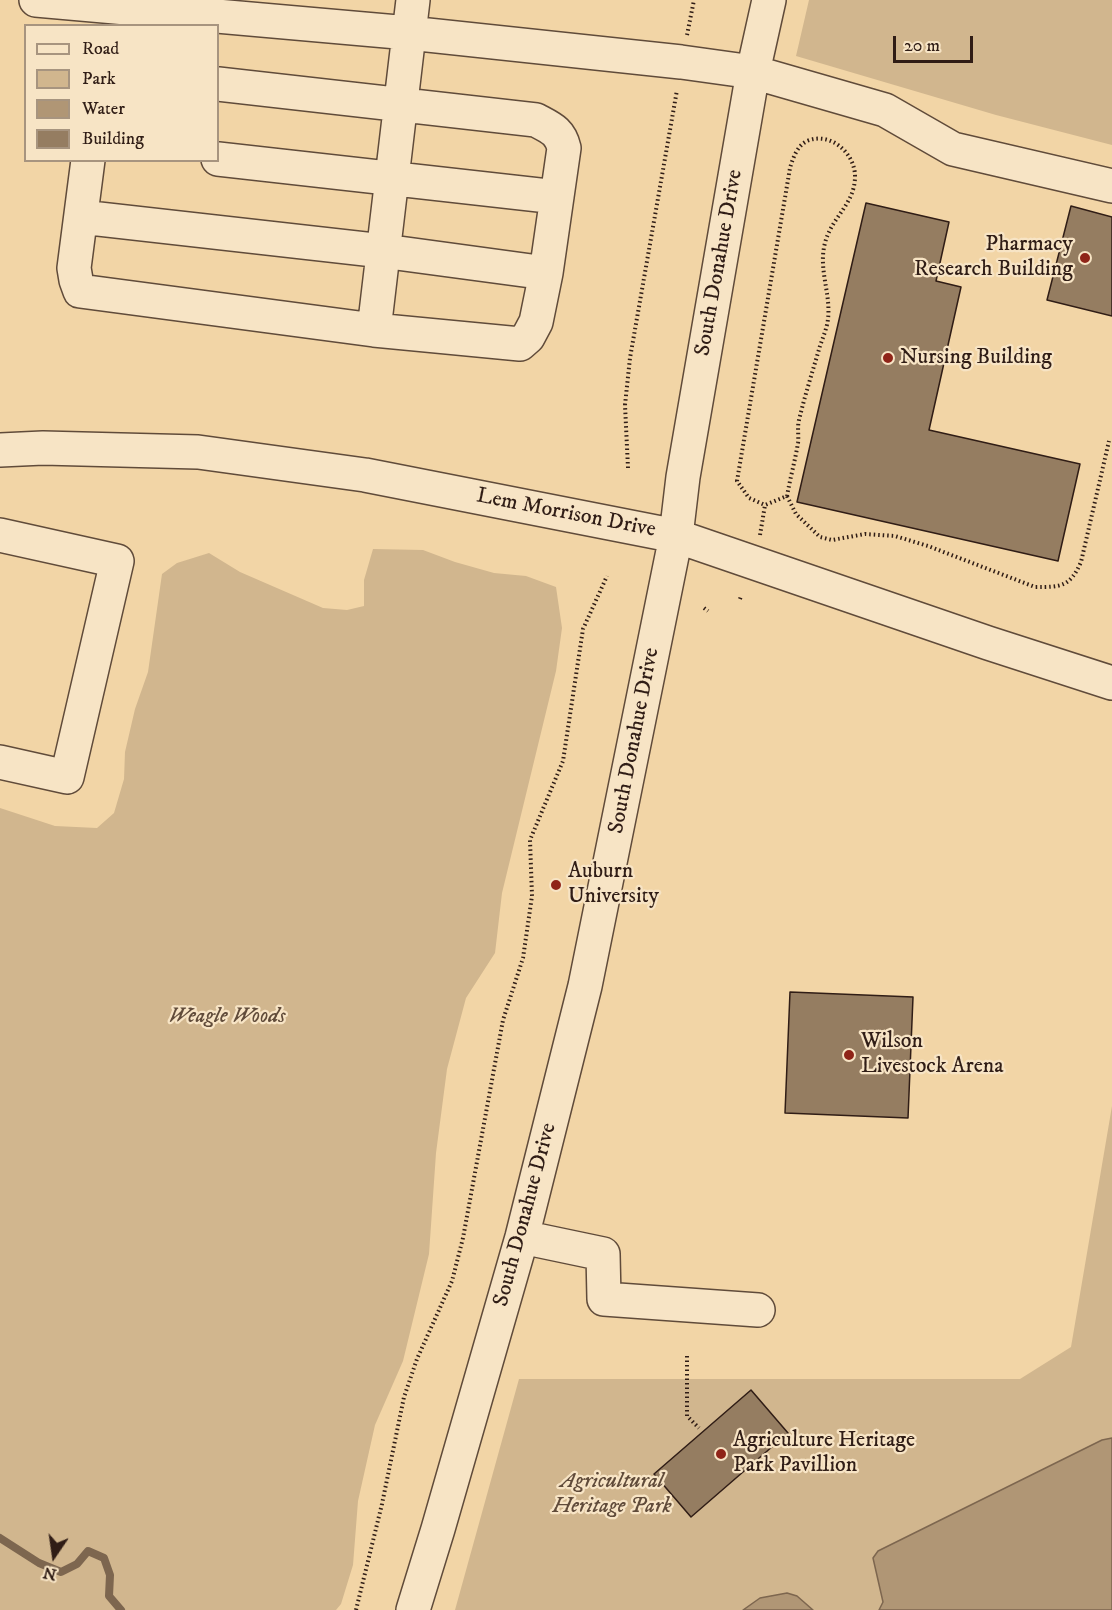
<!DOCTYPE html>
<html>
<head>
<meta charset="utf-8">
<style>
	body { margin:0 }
	#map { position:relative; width:1112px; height:1610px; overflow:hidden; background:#f2d5a6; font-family:"IM FELL DW Pica",serif }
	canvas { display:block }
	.legend { position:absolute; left:24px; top:24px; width:195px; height:138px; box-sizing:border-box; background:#f7e4c5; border:2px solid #a7947f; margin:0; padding:8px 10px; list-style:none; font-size:18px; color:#301d16 }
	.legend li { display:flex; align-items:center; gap:12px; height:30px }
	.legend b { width:30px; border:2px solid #a7947f }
	.north { position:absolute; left:24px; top:1526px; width:60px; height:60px; -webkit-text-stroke:4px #f7e4c5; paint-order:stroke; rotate:193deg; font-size:16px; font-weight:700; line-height:24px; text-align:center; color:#301d16 }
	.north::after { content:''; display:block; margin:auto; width:21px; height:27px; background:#301d16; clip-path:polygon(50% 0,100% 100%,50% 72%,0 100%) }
	.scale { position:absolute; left:893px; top:36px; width:80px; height:27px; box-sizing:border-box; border:3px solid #301d16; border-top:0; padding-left:8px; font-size:18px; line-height:21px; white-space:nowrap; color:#301d16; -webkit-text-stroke:4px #f7e4c5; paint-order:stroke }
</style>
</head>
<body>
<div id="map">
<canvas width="1112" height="1610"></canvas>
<ul class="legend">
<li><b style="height:8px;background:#f7e4c5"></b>Road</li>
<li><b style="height:16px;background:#d1b68e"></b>Park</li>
<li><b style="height:16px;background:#b09675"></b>Water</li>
<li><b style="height:16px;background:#957d61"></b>Building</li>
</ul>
<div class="north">N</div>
<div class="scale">20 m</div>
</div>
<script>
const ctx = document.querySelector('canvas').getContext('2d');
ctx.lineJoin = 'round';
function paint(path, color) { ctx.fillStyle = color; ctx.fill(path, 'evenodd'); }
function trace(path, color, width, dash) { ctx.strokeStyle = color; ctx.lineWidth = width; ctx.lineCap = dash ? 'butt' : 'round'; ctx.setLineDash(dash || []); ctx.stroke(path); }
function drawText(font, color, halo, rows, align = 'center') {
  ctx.font = font + ' "IM FELL DW Pica",serif'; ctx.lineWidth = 4.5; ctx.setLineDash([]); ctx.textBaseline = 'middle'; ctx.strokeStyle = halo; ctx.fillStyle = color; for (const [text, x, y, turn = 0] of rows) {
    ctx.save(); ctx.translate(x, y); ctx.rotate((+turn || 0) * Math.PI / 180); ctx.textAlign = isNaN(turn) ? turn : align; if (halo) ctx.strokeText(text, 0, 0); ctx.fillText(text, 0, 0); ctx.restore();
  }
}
paint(new Path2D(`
	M809 0H1112V145L996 115 796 56Z
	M373 549 423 550 455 562 494 573 526 576 556 587 562 628 556 671 502 893 495 953 466 998 447 1069 436 1153 429 1254 403 1361 375 1425 358 1501 353 1565 341 1604 336 1610H0V808L55 826 97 828 114 813 124 779 125 752 135 709 148 672 162 574 177 563 209 553 240 572 323 608 347 610 364 606V580Z
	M1112 1106V1610H455L519 1379H1020L1071 1347Z`), '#d1b68e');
const water = new Path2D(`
	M1112 1438V1610H879L883 1602 873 1558 878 1551 1102 1440Z
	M787 1593 797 1596 813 1610H743L760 1598Z`);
paint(water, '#b09675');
trace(water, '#7d664f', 1.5);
trace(new Path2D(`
	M0 1538 39 1563 61 1572 77 1564 88 1551 104 1558 110 1575 109 1596 121 1610`), '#7d664f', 8);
const building = new Path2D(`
	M866 203 949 222 936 281 961 287 929 430 1080 464 1058 561 797 502Z
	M1071 206 1112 217V316L1047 300Z
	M790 992 913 997 908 1118 785 1113Z
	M751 1390 788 1433 691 1517 654 1474Z`);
paint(building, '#957d61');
trace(building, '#301d16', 1.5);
const minor = new Path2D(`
	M36 0 409 33 681 62 753 72 885 110 953 149 1112 186
	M218 84 536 120C551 128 560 131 564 148L546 273 536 322 528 337 520 344 374 330
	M218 159 557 197
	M88 160 74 268 76 280 80 291 374 330 413 0
	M81 217 383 251 546 273
	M0 450 43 448 198 452 365 475 676 536 988 643 1112 683
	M0 535 117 561 67 777 0 762
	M522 1237 603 1254 604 1299 758 1310
	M413 1610 438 1529 522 1237 585 986 676 536 683 477 753 72 769 0`);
trace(minor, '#604b3a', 36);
trace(new Path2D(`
	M687 35 694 0
	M628 468 625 405 630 358 677 90
	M787 496 796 514 820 537 832 540 865 534 895 536 928 546 1035 587C1061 587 1070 587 1081 562L1109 441
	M760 535 765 505 787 496C790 479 795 461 798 443 799 435 797 428 799 420 805 395 813 370 820 346 823 337 827 328 828 319 831 293 818 269 825 243 831 218 854 205 855 178 856 154 831 131 807 141 797 146 793 158 790 168L737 481 749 498 765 505
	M740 599 741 596
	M704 608 708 611
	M687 1356V1416L699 1428
	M356 1610 382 1504 404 1397 417 1359 452 1281 463 1238 503 1020 523 958 532 896 530 840 563 761 583 629 607 576`), '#301d16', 4, [1.5, 3]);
trace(minor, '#f7e4c5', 33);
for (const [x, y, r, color] of [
	[1085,258,6,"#8f2418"],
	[888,358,6,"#8f2418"],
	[556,885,6,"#8f2418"],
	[849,1055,6,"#8f2418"],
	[721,1454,6,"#8f2418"]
]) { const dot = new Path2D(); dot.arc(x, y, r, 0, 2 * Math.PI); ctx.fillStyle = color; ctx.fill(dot); trace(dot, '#f7e4c5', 2); }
drawText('22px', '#301d16', '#f7e4c5', [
	["Pharmacy",1073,245,"right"],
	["Research Building",1073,270,"right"],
	["Nursing Building",900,358],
	["Auburn",568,872],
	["University",568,897],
	["Wilson",861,1042],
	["Livestock Arena",861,1067],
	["Agriculture Heritage",733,1441],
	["Park Pavillion",733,1466]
], 'left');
drawText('22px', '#301d16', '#f7e4c5', [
	["South Donahue Drive",720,263,-80],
	["Lem Morrison Drive",566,514,11],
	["South Donahue Drive",635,741,-79],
	["South Donahue Drive",526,1215,-75]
]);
drawText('italic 22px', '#604b3a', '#f7e4c5', [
	["Weagle Woods",227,1017],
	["Agricultural",612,1482],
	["Heritage Park",612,1507]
]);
</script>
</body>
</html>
